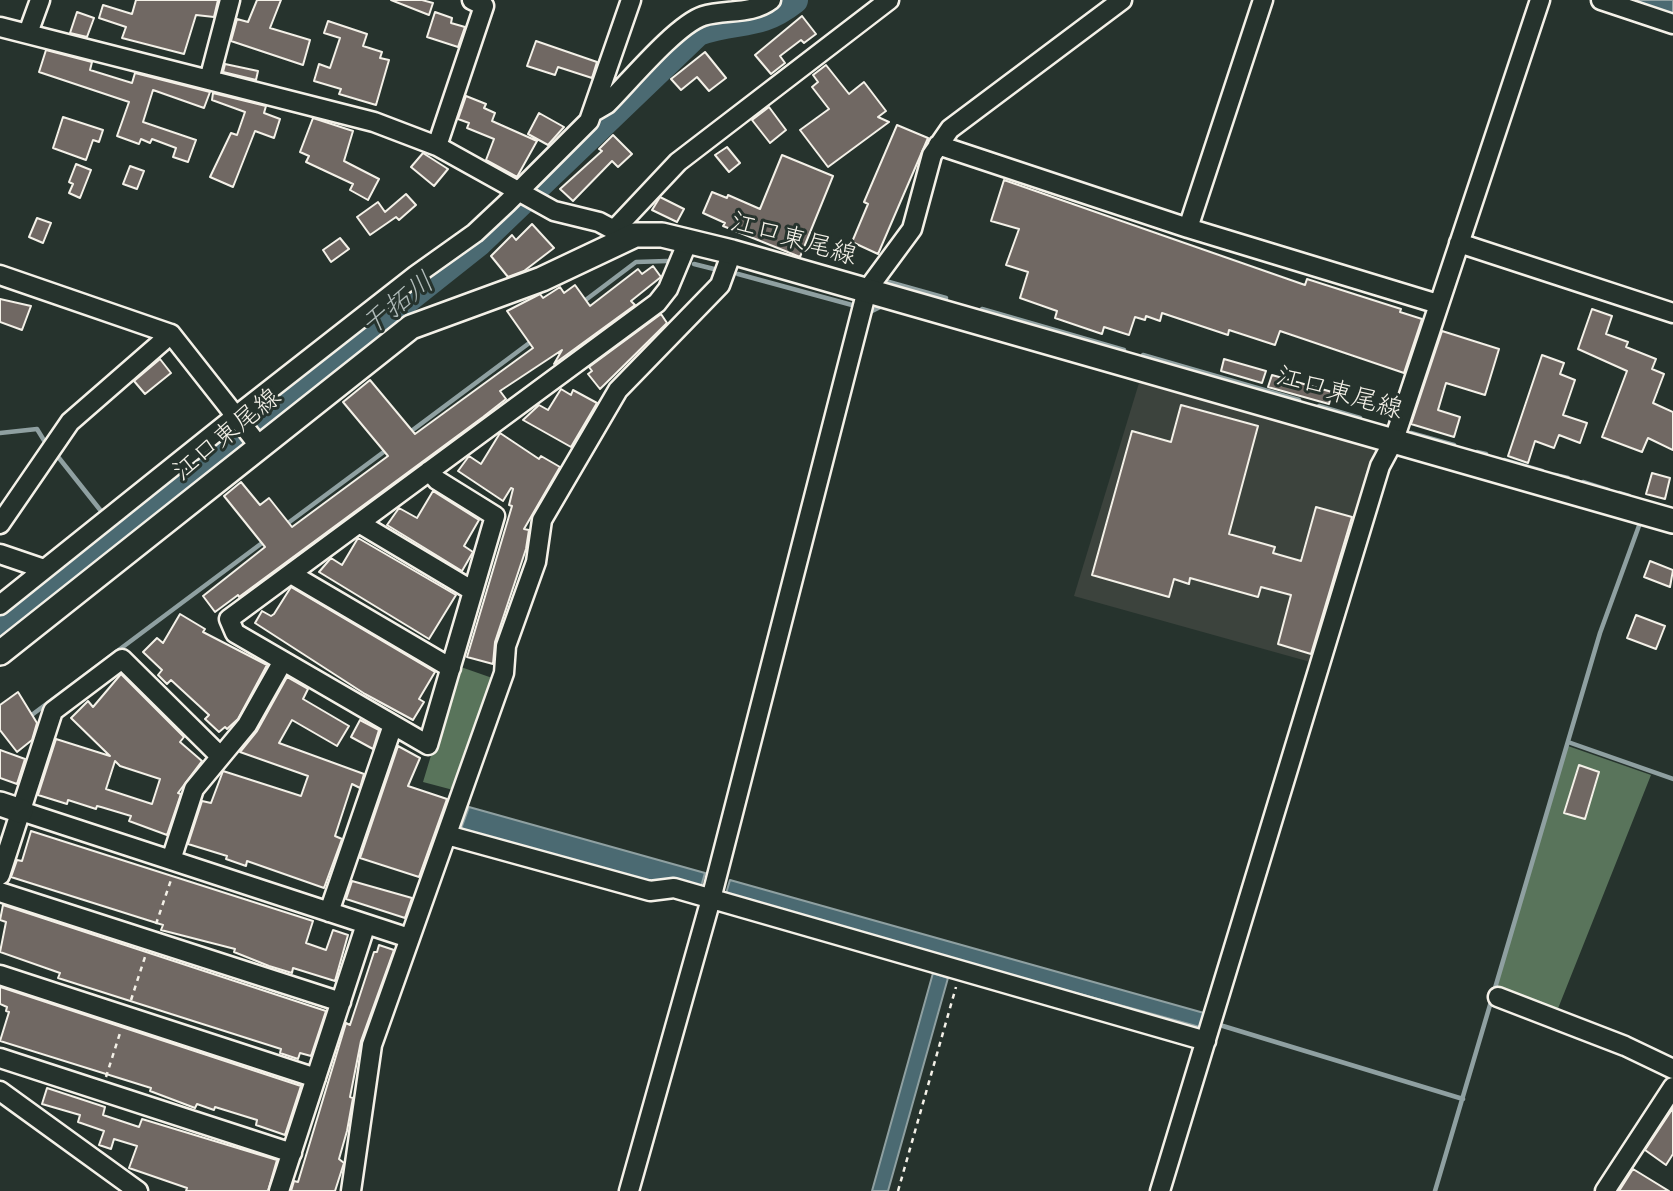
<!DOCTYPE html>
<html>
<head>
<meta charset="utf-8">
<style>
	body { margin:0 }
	canvas { display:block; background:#26332d }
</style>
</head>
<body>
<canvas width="1673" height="1191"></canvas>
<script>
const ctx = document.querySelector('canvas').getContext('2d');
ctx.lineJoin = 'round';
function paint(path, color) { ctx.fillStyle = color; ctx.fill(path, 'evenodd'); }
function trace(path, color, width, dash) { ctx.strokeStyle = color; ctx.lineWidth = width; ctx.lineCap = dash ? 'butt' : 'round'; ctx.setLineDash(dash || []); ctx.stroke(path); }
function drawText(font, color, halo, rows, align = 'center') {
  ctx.font = font + ' Mynerve,"Klee One",sans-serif'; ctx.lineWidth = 6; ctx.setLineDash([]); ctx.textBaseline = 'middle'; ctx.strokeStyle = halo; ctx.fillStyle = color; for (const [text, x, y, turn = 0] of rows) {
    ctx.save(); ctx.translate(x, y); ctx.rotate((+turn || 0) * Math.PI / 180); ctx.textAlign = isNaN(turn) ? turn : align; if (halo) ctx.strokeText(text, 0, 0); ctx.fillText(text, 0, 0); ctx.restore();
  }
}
paint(new Path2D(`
	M1139 383 1380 449 1314 663 1074 596Z`), '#3c433d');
paint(new Path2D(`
	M458 666 498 680 457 791 423 782Z
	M1568 746 1651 775 1557 1011 1496 988Z`), '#59745b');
const water = new Path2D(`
	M1626 0H1673V16Z
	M469 807 705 873 700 890 667 881H647L461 829Z
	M730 880 1204 1013 1200 1027 725 897Z
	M933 973 948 978 888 1191H872Z`);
paint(water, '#4b6a72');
trace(water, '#8fa0a1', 2);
trace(new Path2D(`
	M694 264 714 269
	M738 274 852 305
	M889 282 946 298
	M583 302 636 262 667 261
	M982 309 1124 350
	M872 311 880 307
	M1143 355 1299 400
	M1319 406 1360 418
	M410 432 532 341
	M0 433 37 429 45 442
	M1411 433 1454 445
	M1477 452 1486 454
	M59 458 101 511
	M1504 460 1542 471
	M1555 475 1568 478
	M1583 482 1608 490
	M1619 493 1629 496
	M284 526 389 448
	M29 717 266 540
	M1568 742 1673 779
	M1223 1026 1463 1099
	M1435 1191 1600 633 1640 523`), '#8fa0a1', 4.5);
trace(new Path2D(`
	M0 622 479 242 698 32C739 17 757 29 794 0`), '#4b6a72', 28);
const building = new Path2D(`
	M136 0H218L214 17 196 15 184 54 122 38 126 27 99 18 103 5 132 14Z
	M257 0H281L270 28 310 40 303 65 231 41 237 19 248 22Z
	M391 0H422L433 3 429 15Z
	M77 12 94 18 87 37 70 33Z
	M435 12 452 18 451 23 465 27 458 47 427 37Z
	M802 16 816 34 804 43 801 40 780 56 785 63 771 74 755 55Z
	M328 21 367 34 363 46 382 52 380 58 389 60 376 105 339 94 341 89 314 81 319 64 330 68 340 38 324 33Z
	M536 41 597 62 592 78 558 67 555 75 527 66Z
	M46 50 92 62 90 70 132 83 135 73 210 92 204 108 153 90 143 122 196 140 188 162 173 157 176 148 152 139 150 143 141 139 139 144 117 136 129 102 39 72Z
	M705 52 726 78 709 91 697 77 681 90 671 79Z
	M225 64 258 71 256 80 223 72Z
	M826 65 849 94 864 82 886 111 878 117 889 122 828 167 800 130 829 109 812 87 818 82 813 75Z
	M213 93 266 106 264 113 280 119 274 138 255 131 233 187 210 177 231 133 237 135 245 112 212 100Z
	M466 96 486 104 484 108 495 113 492 121 537 141 517 177 486 160 494 139 467 128 469 123 458 119Z
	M769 107 786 130 770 143 752 120Z
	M539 113 564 127 548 145 528 134Z
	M63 117 103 130 99 142 93 140 86 160 53 148Z
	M313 118 353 131 344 161 379 179 368 200 350 190 353 184 306 162 309 156 300 152Z
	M897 125 928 138 878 254 852 242 868 204 864 202Z
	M613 135 632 154 618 167 612 161 573 201 560 189 602 151 599 149Z
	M727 147 740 163 729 172 715 155Z
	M423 153 448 169 434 186 411 167Z
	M782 155 833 176 800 257 723 226 725 223 703 213 712 192 727 198 728 195 760 209Z
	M76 164 91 170 80 198 69 193 73 184 69 182Z
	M130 166 144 171 137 189 123 184Z
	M1004 180 1305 285 1307 279 1401 309 1400 312 1422 319 1404 373 1280 331 1275 345 1229 330 1228 335 1162 313 1160 321 1146 316 1145 320 1135 317 1129 335 1104 327 1102 334 1055 318 1057 311 1020 298 1028 272 1006 265 1019 229 991 221Z
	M406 194 416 205 399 220 396 217 370 235 357 217 378 202 385 212Z
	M660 197 684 209 677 222 652 210Z
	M37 218 51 223 43 243 29 237Z
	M532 224 554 248 524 271 508 277 491 256 512 235 516 240Z
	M340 238 349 249 331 262 323 250Z
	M653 266 661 277 631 301 635 305 554 364 562 350 500 391 506 399 483 417 239 597 238 595 215 612 203 596 265 547 224 496 241 482 260 505 269 498 292 527 388 456 343 402 370 380 415 434 533 348 507 311 540 294 543 298 560 287 564 293 575 285 590 306 638 269 642 274Z
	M0 299 31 306 22 330 0 322Z
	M1592 309 1612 316 1606 334 1628 342 1626 347 1656 359 1652 369 1664 374 1653 403 1673 412V450L1648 438 1642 452 1602 437 1627 371 1578 349Z
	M661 314 667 323 600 389 588 374 592 371 589 367Z
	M1442 331 1499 349 1485 395 1446 383 1438 410 1460 417 1454 437 1411 424Z
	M1542 355 1564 363 1560 374 1575 380 1563 415 1587 423 1580 443 1559 435 1554 448 1535 441 1528 463 1508 456Z
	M160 359 171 373 145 394 134 381Z
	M1224 359 1266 371 1262 383 1221 371Z
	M1272 375 1332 392 1329 404 1268 387Z
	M561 389 571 395 573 390 597 403 571 447 523 420 539 405 548 410Z
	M1181 405 1258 426 1229 534 1275 547 1273 553 1301 561 1316 507 1352 517 1311 654 1278 644 1291 595 1261 587 1258 597 1190 578 1189 584 1174 579 1169 597 1092 575 1132 431 1171 442Z
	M500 433 539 459 541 456 560 467 524 529 529 530 526 549 495 642 493 664 467 657 512 506 509 505 513 489 511 488 503 501 458 471 469 456 481 464Z
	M1652 473 1670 478 1665 499 1646 494Z
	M433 491 479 520 464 546 473 552 462 571 387 525 399 508 417 518Z
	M358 538 456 595 429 639 319 572 331 558 342 565Z
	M1650 561 1673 570 1670 587 1644 577Z
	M291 587 435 672 419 699 424 702 413 720 365 694 255 623 262 611 271 616 274 614Z
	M180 614 205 629 203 632 267 665 238 719 227 729 225 727 219 732 205 719 209 715 171 680 167 684 158 675 162 670 143 652 157 638 163 643Z
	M1636 615 1665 626 1656 649 1627 638Z
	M121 674 184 737 180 742 202 761 178 793 181 794 167 835 129 821 131 816 101 807 97 806 96 809 68 800 67 804 38 795 56 739 110 756 71 718 88 701 93 707ZM115 761 120 766 160 779 152 804 106 789Z
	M287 677 308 689 303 699 349 726 337 746 292 720 279 743 364 774 360 788 352 784 335 836 342 839 324 888 247 861 246 866 226 859 227 856 188 844 202 801 211 803 223 771 301 796 308 776 240 752 257 731Z
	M18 692 37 723 32 740 17 752 0 730V705Z
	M360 720 379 730 373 749 351 737Z
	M398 746 420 758 408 786 447 799 419 877 360 858Z
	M0 750 25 759 17 784 0 778Z
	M1579 765 1599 772 1585 819 1564 813Z
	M31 831 313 921 306 943 326 950 333 930 348 935 335 981 293 968 292 973 269 966 234 952 235 949 161 930 163 925 11 877 17 860 22 861Z
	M352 881 412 898 405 918 346 899Z
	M3 905 326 1011 311 1056 300 1053 298 1059 280 1053 281 1049 58 978 60 973 0 952 6 922 0 920Z
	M379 945 394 950 361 1041 350 1097 353 1098 347 1131 339 1159 344 1163 335 1191H291L294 1181 298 1182 346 1023 350 1025 374 952H377Z
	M0 987 301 1086 285 1135 256 1125 257 1120 215 1107 214 1110 197 1104 195 1108 150 1091 151 1088 0 1041 9 1012 6 1011 7 1007 0 1004Z
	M47 1088 105 1107 103 1115 139 1127 142 1119 277 1160 268 1191H186L187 1188 129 1168 137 1146 114 1139 111 1149 99 1145 104 1131 78 1122 80 1115 42 1104Z
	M1673 1108V1154L1666 1165 1645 1150Z
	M1633 1169 1669 1191H1619Z`);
paint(building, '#706863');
trace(building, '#f4f1e8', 2);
const street = new Path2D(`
	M1601 0 1673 24
	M0 27 374 122 437 146 554 211 599 222 614 230 620 240
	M28 33 40 0
	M209 80 230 0
	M595 111 607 104C629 82 676 25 703 16 725 9 752 15 771 0
	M938 145 1188 228 1438 304
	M437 146 484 6 472 0
	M1188 228 1263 0
	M614 230 678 162 889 0
	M1459 243 1673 313
	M0 275 171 334 260 447
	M429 471 437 480 495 516 428 745 235 633 229 619C371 514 514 409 657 303L668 289 688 241
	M359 523 473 591
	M0 524 70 422 171 334
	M0 554 44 569
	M291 574 451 668
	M0 605 236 416 416 275 475 233 507 203 589 121 631 0
	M21 811 409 938
	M447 835 650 891 674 888 1206 1041
	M171 860 194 789 247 725 283 661
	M0 875 53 711 122 659 220 756
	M0 892 341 1002
	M329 912 393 725
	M0 975 316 1078
	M1498 997 1625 1046 1673 1069
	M0 1058 292 1153
	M0 1091 138 1191
	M279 1191 366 924
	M351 1191 372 1045 504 673 506 646 536 562 542 520 618 390 720 285 732 252
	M629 1191 711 899 867 290 912 229 932 155 950 129 1122 0
	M1160 1191 1380 466 1394 440 1540 0
	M1605 1191 1673 1087`);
const secondary = new Path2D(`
	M0 653 411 327 542 279 635 235H662L732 252 1673 521
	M0 804 21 811`);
trace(street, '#f4f1e8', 23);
trace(secondary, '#f4f1e8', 28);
trace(new Path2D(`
	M156 924 172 877
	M131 1000 145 957
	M106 1077 121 1030
	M898 1191 956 987`), '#f4f1e8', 2.5, [5, 5]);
trace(street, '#26332d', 18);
trace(secondary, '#26332d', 23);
drawText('26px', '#f4f1e8', '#26332d', [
	["江口東尾線",793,241,16],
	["江口東尾線",1339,395,16],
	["江口東尾線",228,436,-39]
]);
drawText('italic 28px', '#b0bbb9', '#26332d', [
	["干拓川",399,306,-38]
]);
</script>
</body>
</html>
